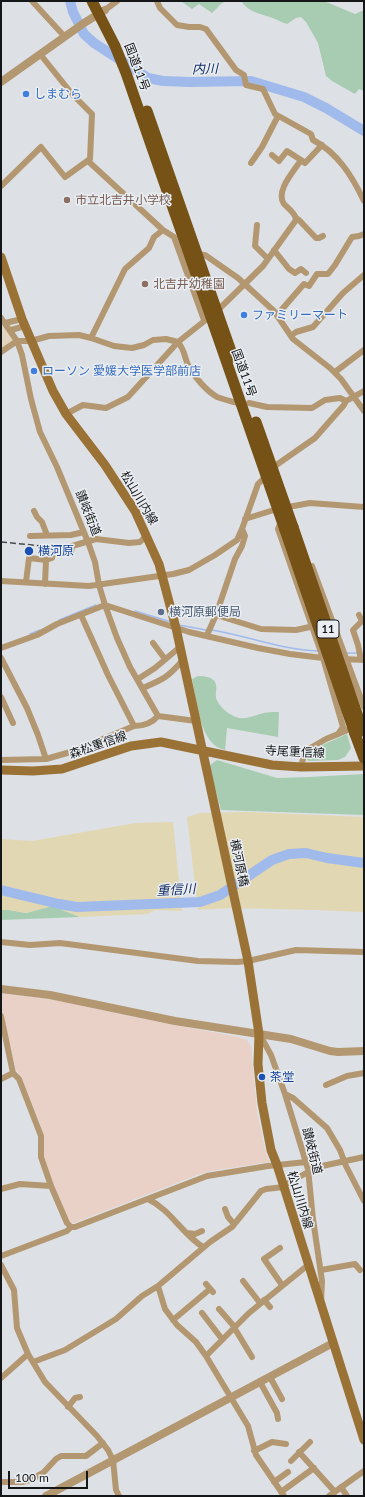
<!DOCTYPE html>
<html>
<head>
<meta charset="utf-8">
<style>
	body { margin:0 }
	#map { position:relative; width:365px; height:1497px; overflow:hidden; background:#dde1e5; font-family:Lato,sans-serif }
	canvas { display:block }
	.frame { position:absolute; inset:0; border:2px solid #141617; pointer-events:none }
	.scale { position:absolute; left:8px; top:1471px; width:80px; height:18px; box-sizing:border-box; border:2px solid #141617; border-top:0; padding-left:5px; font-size:12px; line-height:14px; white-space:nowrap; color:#141617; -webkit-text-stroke:3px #eaeef2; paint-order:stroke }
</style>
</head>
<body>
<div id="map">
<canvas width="365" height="1497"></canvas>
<div class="frame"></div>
<div class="scale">100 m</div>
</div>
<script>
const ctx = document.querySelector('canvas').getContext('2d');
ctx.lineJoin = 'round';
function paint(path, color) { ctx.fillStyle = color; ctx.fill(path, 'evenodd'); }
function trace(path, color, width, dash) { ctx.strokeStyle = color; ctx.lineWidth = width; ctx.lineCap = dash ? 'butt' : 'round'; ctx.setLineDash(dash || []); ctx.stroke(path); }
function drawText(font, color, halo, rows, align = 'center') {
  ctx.font = font + ' Lato,"Noto Sans JP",sans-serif'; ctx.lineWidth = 3; ctx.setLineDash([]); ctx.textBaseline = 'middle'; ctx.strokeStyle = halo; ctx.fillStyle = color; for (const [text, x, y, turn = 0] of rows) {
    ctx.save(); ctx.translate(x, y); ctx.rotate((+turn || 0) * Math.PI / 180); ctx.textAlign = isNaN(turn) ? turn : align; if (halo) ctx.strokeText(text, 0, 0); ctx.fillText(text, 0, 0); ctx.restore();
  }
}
paint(new Path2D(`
	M1 993 57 1000 144 1019 239 1037 247 1040 251 1047 257 1111 264 1145 269 1162 211 1171 197 1175 74 1223H70L52 1184 44 1156 43 1134 40 1124 22 1078 16 1070 10 1043 7 1037 1 1003Z`), '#e9d1c8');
paint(new Path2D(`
	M1 324 13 339 11 343 1 349Z`), '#e1d5c1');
paint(new Path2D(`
	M181 1H226L221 4 212 13 199 4 192 9Z
	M241 1H324L355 14 364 10V91L359 89 355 94 332 81 326 76 318 43 306 22 301 17 296 18 287 24C283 23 280 21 275 19 263 14 249 13 241 1Z
	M198 676C205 676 215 677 216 685 217 689 215 694 216 698 219 707 230 716 239 718 247 719 253 716 260 714 266 712 272 712 279 712L278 737 227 728 225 750C199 745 197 700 192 679Z
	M347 734 351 748 345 757 338 760 309 761 307 760 308 754 311 750Z
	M217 760 277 778 309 777 364 774V815L221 810 209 766Z
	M52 906 80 917 1 920V910H9L26 913Z`), '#a8ccb1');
paint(new Path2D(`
	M248 812 364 817V912L316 910 231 908 198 910 187 817 200 813Z
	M173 822 182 911 156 910 147 914 80 917 52 906 26 913 9 910H1V839L32 841 136 823Z`), '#e1d7b2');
trace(new Path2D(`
	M135 611 171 622
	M59 620 96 605
	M179 625 206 630
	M212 630C248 636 282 650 318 651
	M30 634 40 630
	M346 653H358`), '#a1baec', 1.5);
trace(new Path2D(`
	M70 1 73 12 84 34 94 43 148 78 163 81 189 82 251 81 304 97 326 108 364 131
	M1 890 59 904 77 907 200 902 220 895 272 860 289 854 306 853 327 858 364 863`), '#a1baec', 10);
trace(new Path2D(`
	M32 1 65 37
	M157 1 160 8 177 25 189 27H200L206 29 236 70 244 75 246 85 263 89 275 114 311 134 313 140C338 153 352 176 364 201
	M105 10 117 1
	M272 155 279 161 287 151 301 160
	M88 161 163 230 174 237 204 320
	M251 163 262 147 278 116
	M1 186 41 147 65 177 90 159 92 114 72 94 40 54
	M296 218 299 220 316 238H319L323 236
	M257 225 255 246 268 259
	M274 250 289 269 295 273 301 269 306 273
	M197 254 205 255 238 278 274 311 293 339 330 368 341 379 364 411
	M277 315 304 284 309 286 317 274H328L335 265 352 237 359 236 364 234
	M1 318 17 341 22 355 31 399 40 432 57 467 88 542 95 562 99 585 105 605 117 638 130 667 158 716
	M5 323 22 319
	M11 330 25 326
	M291 336 296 332 313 327 343 293 364 275
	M91 338 125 269 149 248 154 237 163 230
	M1 352 17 341H31L49 336 79 335 91 338 114 346 132 348 144 345 153 340 166 339 178 342C186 352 184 358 189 367 195 378 207 391 217 397 225 400 234 402 242 404
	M335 372 364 350
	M249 403 267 407 312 408 325 400 340 398 346 401
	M66 414 83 405 106 408 128 397 178 342 217 311 263 266 296 220 295 216C292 211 288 208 284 204 275 191 294 171 301 160L305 163 322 145
	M272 468 315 438 344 405 346 401 364 391
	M34 511 37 517 42 522 47 535
	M245 519 277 509 310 503 364 507
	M281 521 278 529 323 658 343 727 338 734
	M30 536 71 535 84 532
	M46 560 52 558 53 553 68 554 71 552 72 546 96 539 129 543 140 542 147 535
	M312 566 364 707
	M1 581 89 586 173 574 189 570 215 555 237 540 242 529 258 484 266 476
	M26 582 29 558 46 560 45 584
	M81 615 108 675 134 726
	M216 615 261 629 296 630 314 626
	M359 615 362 621 353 630 358 645 361 660
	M207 635 216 615 235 559 242 546 245 536 242 529
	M153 643 165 659
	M1 648 37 635 57 624 105 605 189 632 258 648 290 654 323 658 364 660
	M1 658 27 708 38 735 46 759
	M138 679 155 668 180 647
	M143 688C164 679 168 677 183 660
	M1 697 13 723
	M158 716 196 721
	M1 760 46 759 74 751 134 726C144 726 152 723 158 716
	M301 767 305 751 326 739 355 727
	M1 942 30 945 60 943 198 961 237 962 248 961 296 950 364 952
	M1 1016 13 1073 19 1079 41 1136V1157L51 1186 67 1223 71 1227
	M260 1035 271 1055 285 1094 308 1169 313 1219 322 1281 321 1302
	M1 1079 13 1073
	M326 1085 347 1076 364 1073
	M285 1094 293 1098 327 1128 340 1150 346 1166 364 1201
	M308 1169 364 1157
	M283 1186 308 1172
	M1 1189 20 1184 51 1186
	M148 1199C171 1210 182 1234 203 1247
	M225 1209 228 1217 234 1224
	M187 1233 195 1234 202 1231
	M280 1248 264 1259 282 1285
	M1 1256 67 1231 71 1227H75L207 1176 268 1166 306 1162
	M1 1265 14 1290 17 1328 28 1354 45 1382 97 1436 108 1450 113 1460 116 1490 119 1496
	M321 1270 355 1264 360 1270
	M243 1281 260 1303
	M206 1284 213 1292
	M158 1286 165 1309 177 1325 196 1342 206 1356 248 1426 256 1455 284 1496
	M264 1300 270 1307
	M219 1309 232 1324 252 1357
	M202 1313 222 1339
	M173 1320 210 1289
	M206 1356 249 1313 308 1265
	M33 1362 65 1350 116 1319 142 1296 158 1286 210 1242 232 1227 261 1191 266 1189 284 1187
	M270 1377 282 1399
	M1 1378 28 1354
	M260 1382 277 1413 278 1419
	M68 1407 75 1398 80 1397
	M254 1451 272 1442 286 1444
	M299 1452 335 1492
	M291 1461 310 1442
	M1 1482H22L30 1480 43 1473 56 1459 61 1456H86L103 1443
	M274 1482 288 1472
	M341 1487 347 1496
	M281 1492 314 1468
	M329 1496 364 1471`), '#b39771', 6);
trace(new Path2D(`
	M1 82 84 23 105 10
	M1 989 50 995 175 1021 291 1039 330 1051 338 1052 364 1051
	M46 1496 333 1343`), '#b39771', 8);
trace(new Path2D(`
	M1 257 22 319 53 391 66 414 105 465 135 511 159 564 176 628 248 961 259 1034 258 1064 262 1103 271 1150 277 1165 364 1440
	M1 770 33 771 62 769 131 746 161 742 272 765 301 767 364 766`), '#9b7236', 9);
trace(new Path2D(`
	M92 1 115 46 126 73 285 530
	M147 111 233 357
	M256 422 293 527
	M355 734 364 758`), '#765216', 11);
trace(new Path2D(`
	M1 542 63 548`), '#484b4d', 1.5, [6, 3]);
trace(new Path2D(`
	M293 527 363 731
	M285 530 355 734`), '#765216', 11);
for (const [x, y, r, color] of [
	[26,94,4,"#3f7fe0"],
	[67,200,4,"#8d6e63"],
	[145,284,4,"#8d6e63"],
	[244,315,4,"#3f7fe0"],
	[34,371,4,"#3f7fe0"],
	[29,551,5,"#1a4fb4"],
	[161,612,4,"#5c6f8a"],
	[262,1077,4,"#1a4fb4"]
]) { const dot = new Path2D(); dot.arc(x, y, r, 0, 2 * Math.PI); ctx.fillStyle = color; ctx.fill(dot); trace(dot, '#eaeef2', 1.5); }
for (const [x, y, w] of [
	[328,629,22]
]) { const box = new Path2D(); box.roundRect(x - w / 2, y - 9, w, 18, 3); ctx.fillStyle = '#eaeef2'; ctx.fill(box); trace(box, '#141617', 1); }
drawText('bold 11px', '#141617', null, [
	["11",328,629]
]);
drawText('12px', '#141617', '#eaeef2', [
	["国道11号",137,67,69],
	["国道11号",244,373,70],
	["松山川内線",139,498,59],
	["讃岐街道",88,513,68],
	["森松重信線",98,745,-19],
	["寺尾重信線",295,752,3],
	["横河原橋",239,863,78],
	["讃岐街道",312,1151,76],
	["松山川内線",300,1200,73]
]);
drawText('12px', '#366cbe', '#eaeef2', [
	["しまむら",34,94],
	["ファミリーマート",252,315],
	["ローソン 愛媛大学医学部前店",42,371]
], 'left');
drawText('12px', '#785e54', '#eaeef2', [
	["市立北吉井小学校",75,200],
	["北吉井幼稚園",153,284]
], 'left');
drawText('12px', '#164399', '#eaeef2', [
	["横河原",38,551],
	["茶堂",270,1077]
], 'left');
drawText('12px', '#4e5e75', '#eaeef2', [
	["横河原郵便局",169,612]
], 'left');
drawText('italic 13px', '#122b65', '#eaeef2', [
	["内川",205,69,-1],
	["重信川",176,890,-3]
]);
</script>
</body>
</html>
